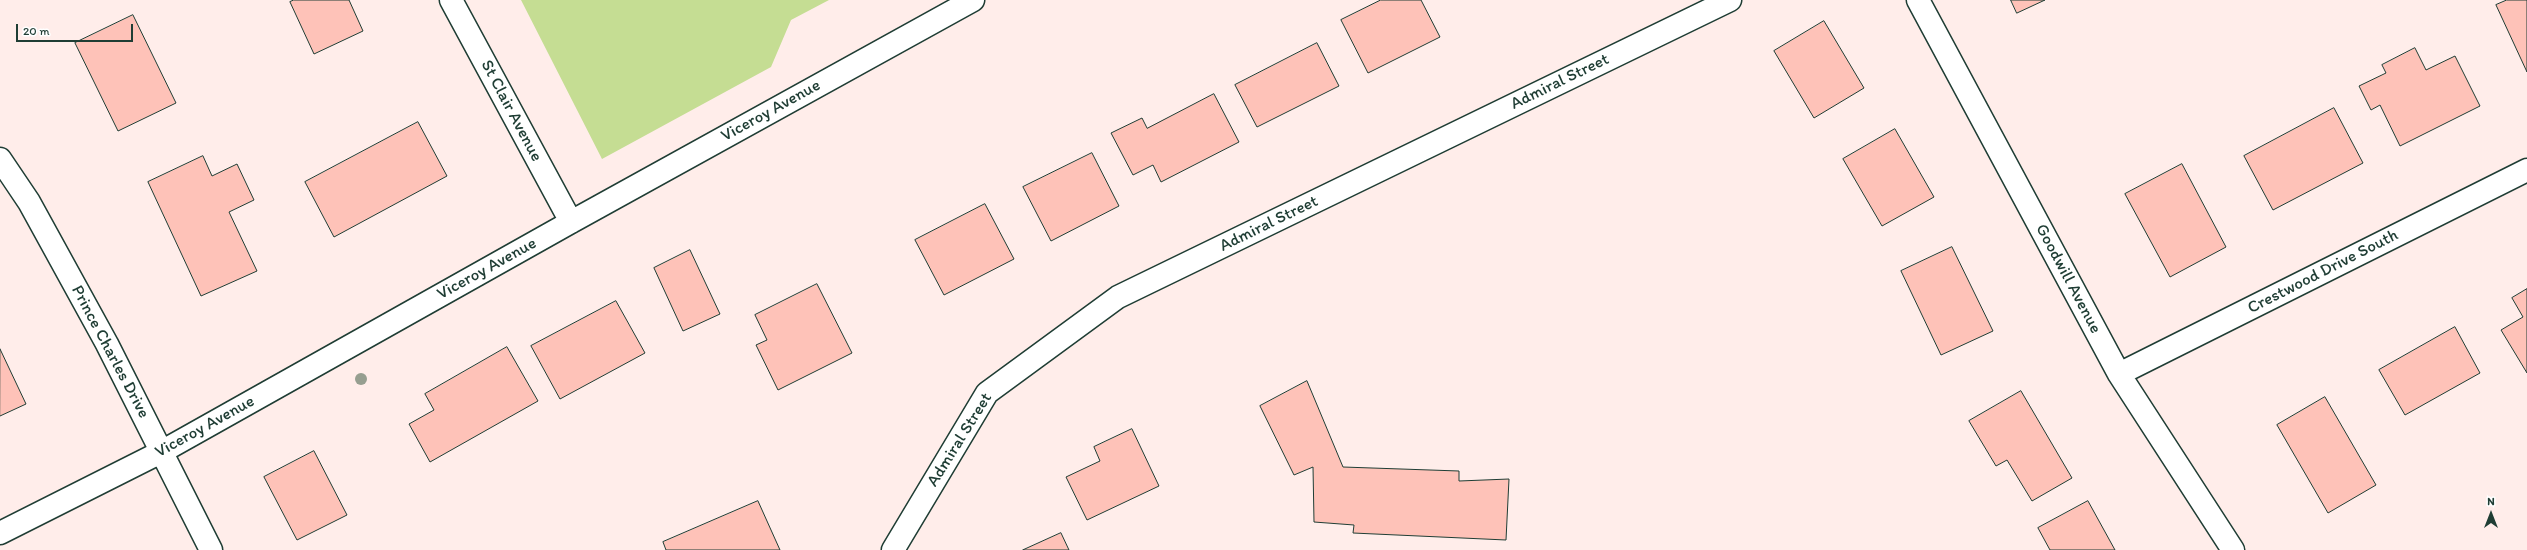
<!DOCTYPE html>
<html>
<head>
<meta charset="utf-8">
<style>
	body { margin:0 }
	#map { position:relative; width:2527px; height:550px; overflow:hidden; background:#ffedea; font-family:Itim,sans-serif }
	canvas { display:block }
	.north { position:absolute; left:2471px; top:494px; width:40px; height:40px; -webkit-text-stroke:3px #fff; paint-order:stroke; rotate:0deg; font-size:11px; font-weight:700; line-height:16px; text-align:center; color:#1f3d34 }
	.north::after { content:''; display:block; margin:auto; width:14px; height:18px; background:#1f3d34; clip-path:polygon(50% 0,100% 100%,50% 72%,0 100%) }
	.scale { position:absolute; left:16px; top:24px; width:117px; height:18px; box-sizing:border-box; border:2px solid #1f3d34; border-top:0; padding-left:5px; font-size:12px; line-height:14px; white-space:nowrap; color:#1f3d34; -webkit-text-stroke:3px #fff; paint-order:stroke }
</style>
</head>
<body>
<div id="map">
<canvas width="2527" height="550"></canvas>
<div class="north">N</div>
<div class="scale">20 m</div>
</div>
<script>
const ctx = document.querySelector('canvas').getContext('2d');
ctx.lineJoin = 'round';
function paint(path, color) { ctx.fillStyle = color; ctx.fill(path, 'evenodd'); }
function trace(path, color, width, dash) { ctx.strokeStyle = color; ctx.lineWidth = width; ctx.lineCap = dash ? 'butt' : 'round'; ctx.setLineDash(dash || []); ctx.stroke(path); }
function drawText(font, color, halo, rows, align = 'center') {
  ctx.font = font + ' Itim,sans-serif'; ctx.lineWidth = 3; ctx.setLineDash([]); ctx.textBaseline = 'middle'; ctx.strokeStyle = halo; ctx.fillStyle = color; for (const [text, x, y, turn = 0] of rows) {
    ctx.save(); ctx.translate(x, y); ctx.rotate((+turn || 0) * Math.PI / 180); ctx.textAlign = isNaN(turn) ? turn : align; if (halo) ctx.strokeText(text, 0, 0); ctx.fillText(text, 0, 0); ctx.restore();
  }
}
paint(new Path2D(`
	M521 0H829L791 20 771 67 602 159Z`), '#c5dd93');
const building = new Path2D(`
	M294 0H349L363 31 314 54 290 2Z
	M1381 0H1421L1440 37 1368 73 1341 20Z
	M2011 0H2045L2017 13Z
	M2507 0H2527V72L2496 5Z
	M133 15 176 103 118 131 75 43Z
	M1824 21 1864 88 1814 118 1774 51Z
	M1317 43 1339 86 1257 127 1235 85Z
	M2415 48 2426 70 2455 56 2480 106 2400 146 2380 105 2371 110 2359 86 2386 73 2382 65Z
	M1214 94 1239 142 1161 182 1153 165 1133 175 1111 133 1142 118 1147 128Z
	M2334 108 2363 163 2273 210 2244 156Z
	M418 122 447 176 334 237 305 182Z
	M1895 129 1934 197 1882 226 1843 159Z
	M1092 153 1119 206 1051 241 1023 187Z
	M203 156 212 176 237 164 254 200 229 212 257 271 201 296 148 182Z
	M2182 164 2226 247 2170 277 2125 194Z
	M985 204 1014 259 944 295 915 240Z
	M1952 247 1993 331 1941 355 1901 271Z
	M690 250 720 314 683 331 654 268Z
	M817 284 852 353 778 390 756 345 767 340 755 315Z
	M2527 289V373L2501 330 2523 317 2512 298Z
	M616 301 645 353 560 399 531 346Z
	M2455 327 2480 373 2405 415 2379 370Z
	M507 347 538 401 430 462 409 424 434 410 425 394Z
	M0 349 26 404 0 416Z
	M1307 381 1343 467 1459 471V481L1509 479 1506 540 1353 533 1354 525 1314 522 1313 467 1294 475 1260 406Z
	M2021 391 2072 478 2032 501 2007 460 1996 466 1969 421Z
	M2325 397 2376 485 2328 513 2277 425Z
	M1132 429 1159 486 1087 520 1066 477 1100 461 1094 447Z
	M314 451 347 515 297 540 264 477Z
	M758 501 780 550H666L663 542Z
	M2088 501 2115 550H2050L2038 528Z
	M1061 533 1069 550H1023Z`);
paint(building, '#fec2b8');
trace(building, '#1f3d34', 1);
const minor = new Path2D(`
	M451 0 571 222
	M1918 0 2119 374 2233 550
	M0 159 29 202 107 344 211 550
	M2119 374 2527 170
	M0 533 163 451 571 222 973 0
	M893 550 987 393 1118 297 1730 0`);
trace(minor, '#1f3d34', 25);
trace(minor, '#fff', 22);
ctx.fillStyle = '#969e90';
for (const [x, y] of [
	[361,379]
]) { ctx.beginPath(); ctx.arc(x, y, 6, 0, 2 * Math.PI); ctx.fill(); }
drawText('17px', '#1f3d34', '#fff', [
	["Admiral Street",1560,82,-26],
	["St Clair Avenue",511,111,62],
	["Viceroy Avenue",771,111,-29],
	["Admiral Street",1269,224,-26],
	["Viceroy Avenue",487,269,-29],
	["Crestwood Drive South",2323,272,-27],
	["Goodwill Avenue",2068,279,62],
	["Prince Charles Drive",110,352,62],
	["Viceroy Avenue",205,427,-29],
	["Admiral Street",960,440,-58]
]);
</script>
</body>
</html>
